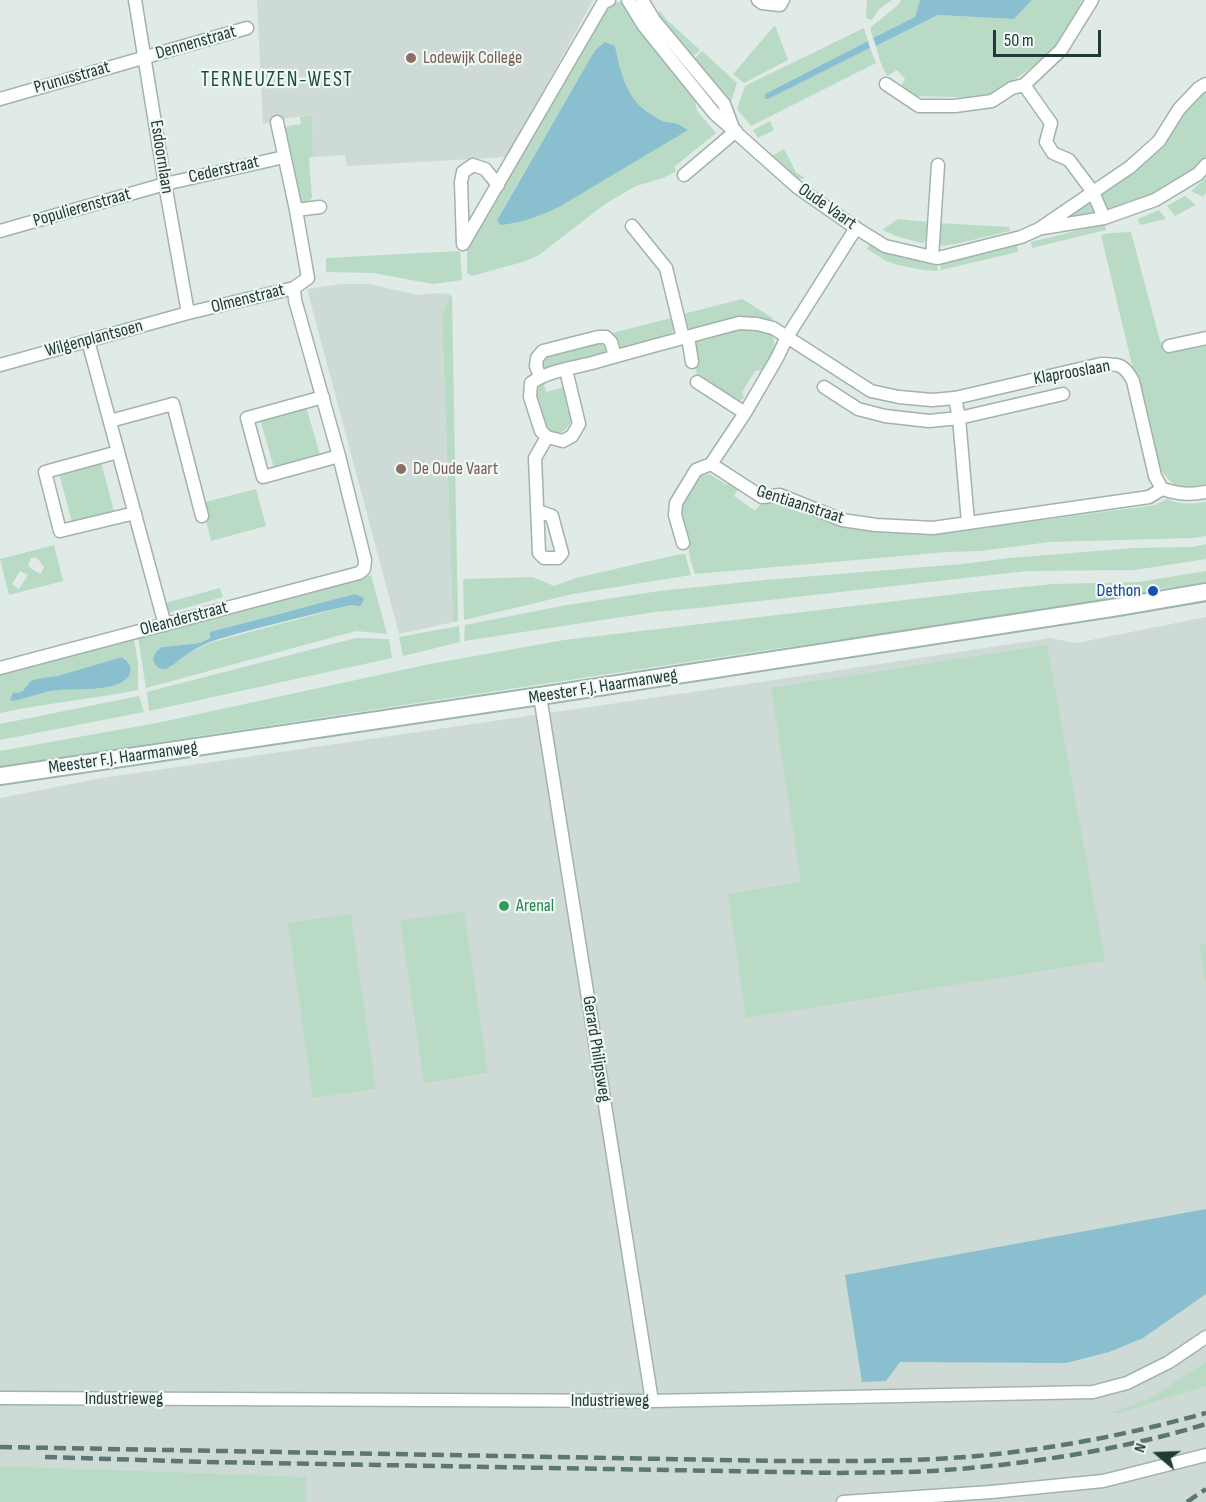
<!DOCTYPE html>
<html>
<head>
<meta charset="utf-8">
<style>
	body { margin:0 }
	#map { position:relative; width:1206px; height:1502px; overflow:hidden; background:#e0eae6; font-family:"Sofia Sans Condensed",sans-serif }
	canvas { display:block }
	.north { position:absolute; left:1128px; top:1424px; width:60px; height:60px; -webkit-text-stroke:4px #f0f7f4; paint-order:stroke; rotate:289deg; font-size:16px; font-weight:700; line-height:24px; text-align:center; color:#213a35 }
	.north::after { content:''; display:block; margin:auto; width:21px; height:27px; background:#213a35; clip-path:polygon(50% 0,100% 100%,50% 72%,0 100%) }
	.scale { position:absolute; left:993px; top:30px; width:108px; height:27px; box-sizing:border-box; border:3px solid #213a35; border-top:0; padding-left:8px; font-size:18px; line-height:21px; white-space:nowrap; color:#213a35; -webkit-text-stroke:4px #f0f7f4; paint-order:stroke }
</style>
</head>
<body>
<div id="map">
<canvas width="1206" height="1502"></canvas>
<div class="north">N</div>
<div class="scale">50 m</div>
</div>
<script>
const ctx = document.querySelector('canvas').getContext('2d');
ctx.lineJoin = 'round';
function paint(path, color) { ctx.fillStyle = color; ctx.fill(path, 'evenodd'); }
function trace(path, color, width, dash) { ctx.strokeStyle = color; ctx.lineWidth = width; ctx.lineCap = dash ? 'butt' : 'round'; ctx.setLineDash(dash || []); ctx.stroke(path); }
function drawText(font, color, halo, rows, align = 'center') {
  ctx.font = font + ' "Sofia Sans Condensed",sans-serif'; ctx.lineWidth = 4.5; ctx.setLineDash([]); ctx.textBaseline = 'middle'; ctx.strokeStyle = halo; ctx.fillStyle = color; for (const [text, x, y, turn = 0] of rows) {
    ctx.save(); ctx.translate(x, y); ctx.rotate((+turn || 0) * Math.PI / 180); ctx.textAlign = isNaN(turn) ? turn : align; if (halo) ctx.strokeText(text, 0, 0); ctx.fillText(text, 0, 0); ctx.restore();
  }
}
paint(new Path2D(`
	M257 0H593L507 157 347 166 345 155 313 157 312 115 288 118 263 124Z
	M342 284H368L418 295 438 293 450 294 442 315 453 622 399 634 307 289Z
	M1206 617V1502H0V798L102 778 775 680 1050 638 1076 643Z`), '#cedad6');
paint(new Path2D(`
	M867 0H892L878 10 872 20 866 18Z
	M901 0H920L915 17 873 38 870 28 898 5Z
	M1032 0H1082L1059 47 1013 81 986 98 915 96 900 88 905 79 897 70 887 76 880 61 876 46 938 15 1014 19Z
	M613 2H624L636 24 695 101 697 111 716 133 674 167 676 171 663 178 636 186 605 204 539 255 526 261 472 276 467 273V246L606 6ZM605 42 615 46C621 74 627 102 654 116 655 117 661 120 662 121 674 124 678 121 688 130L500 224 497 219 595 50Z
	M660 11 667 20 700 50 689 60 653 16Z
	M775 25 788 60 744 83 733 74Z
	M864 28 868 41 765 94V99H768L870 48 876 63 751 126 737 109 745 86Z
	M702 51 737 83 729 108 691 62Z
	M1206 84V165L1155 200 1039 229 1131 167Z
	M312 115 313 157H309L312 198 308 201 301 202 298 200 285 129 288 126 301 124 300 117Z
	M770 121 774 130 758 138 753 130Z
	M784 149 796 172 805 178 798 180 770 157Z
	M1206 178V193L1203 197 1191 191Z
	M1185 196 1196 205 1175 216 1167 206Z
	M1159 210 1166 219 1140 225 1138 219Z
	M898 219 929 222 928 239 922 243C908 240 896 236 882 230Z
	M939 223 1009 227 1010 231 956 244 942 246 937 240Z
	M1104 224 1106 230 1032 248 1031 242Z
	M1131 232 1160 341 1166 347 1167 353 1206 346V488C1182 488 1176 491 1161 470L1137 377 1133 369 1101 235 1111 233Z
	M870 243 936 260 938 271 923 270 898 265 886 261 867 249Z
	M1017 245 1018 252 941 270 940 263Z
	M460 251 462 280 433 284 373 273 326 272V258Z
	M450 294 452 297 458 621 453 622 442 315Z
	M742 299 773 318 770 322C764 320 758 317 751 317 735 316 709 327 693 331 685 327 684 322 683 314Z
	M671 318 674 329 670 335 622 349C614 347 614 340 612 333Z
	M743 329H753L771 335C780 348 769 358 762 370L755 371 742 392 744 398 737 403 698 381 691 342Z
	M596 343C601 343 603 345 607 349V352L604 354 550 368H545L541 363V359L549 355Z
	M560 377 564 379 572 420C564 433 562 435 548 431L545 427 536 390 543 381 546 392 562 388Z
	M306 406 320 455 274 468 260 419Z
	M101 462 114 511 72 522 59 473Z
	M709 474 727 485 729 483 738 489 734 496 755 511C763 500 766 500 780 502L841 526 852 528 917 534H938L1155 505 1167 499C1180 505 1192 504 1206 502V536L1192 538 1050 542 980 551 947 552 695 574 690 559 688 542 680 511 683 500 699 476Z
	M256 489 266 526 211 541 202 503Z
	M1206 544V559L1135 570 1027 571 698 608 655 612 464 641 465 625 567 605 659 591 765 580 962 564 1010 558 1133 548 1193 547Z
	M54 545 63 581 9 595 0 559ZM35 557 38 559 44 567 41 574 33 570 28 566 31 558ZM20 571 28 575 19 589 12 584Z
	M685 554 691 575 573 594 464 620 463 579 532 577 554 586 576 578 676 555Z
	M1206 571V585L1175 591 1174 587 1151 590V595L1049 612 773 649 160 742 0 768V751L157 723 425 665 564 640 973 592 1053 584 1139 582Z
	M371 575 387 634 356 631 146 688 138 637ZM362 604 351 605 209 643 184 656 171 667 160 669 162 647 200 643 210 638 211 632 288 611Z
	M220 588 223 597 168 613 165 603Z
	M459 626 460 642 403 656 399 637Z
	M356 638 389 639 392 658 149 711 147 692Z
	M134 639 138 664V690C92 699 46 703 0 713V675ZM123 657 126 659V680C100 691 82 686 56 690 41 692 25 702 10 699L13 693 22 692 49 678Z
	M1047 645 1105 961 746 1018 728 894 801 882 771 688Z
	M139 696 144 712 0 740V724Z
	M464 911 488 1073 424 1083 400 921Z
	M351 914 376 1089 313 1098 288 923Z
	M1206 944V985L1199 945Z
	M1206 1362V1386L1119 1413H1109L1149 1399Z
	M0 1466 306 1477V1502H0Z`), '#b9dbc5');
paint(new Path2D(`
	M920 0H1032L1014 19 938 15 876 46 873 38 915 17Z
	M868 41 870 48 768 99H765V94Z
	M605 42 615 46C621 74 627 102 654 116 655 117 661 120 662 121 675 124 676 121 688 130L559 207C539 216 523 223 500 225L497 220 595 50Z
	M355 594 364 598 362 604 360 606 351 605C316 613 282 622 247 631 234 635 220 638 207 643 199 647 190 652 183 657 176 662 164 676 156 665 150 658 156 651 162 647L200 643 210 638V632Z
	M122 657C128 661 132 666 130 673 124 693 75 688 59 690 43 691 28 699 12 701L10 699 13 693 22 692 31 681 37 679 57 676Z
	M1206 1209V1294L1143 1338 1109 1352 1066 1363 900 1362 886 1381 862 1382 845 1275Z`), '#89bfce');
const street = new Path2D(`
	M135 0 165 184 188 313
	M628 0 644 26 714 113 797 187 856 228 885 246 932 257 938 258 1021 237 1039 229 1130 167 1159 141 1179 109 1199 88 1206 84
	M642 0 654 20 724 104 733 128
	M758 0 762 3 780 5 783 0
	M886 84 919 106H955L992 101 1012 88 1024 85 1061 50 1092 0
	M1024 85 1051 123 1046 142 1053 153 1069 160 1093 192 1104 218
	M0 99 247 28
	M684 175 736 131
	M498 185 485 169 473 165 463 172 461 182 463 244 603 3 609 0
	M296 210 320 207
	M632 226 666 268 683 338
	M1043 228 1104 218 1155 200 1198 174 1206 165
	M0 231 165 184 284 157
	M932 257 938 165
	M688 337 692 362
	M88 341 165 625
	M1169 346 1206 338
	M0 365 188 313 294 288 308 278 296 210 277 122
	M566 370 579 424 572 436 563 441 547 437 541 431 530 397 531 383C548 371 572 368 592 363 641 349 690 336 739 323L757 324 773 328 871 391 899 397 932 400 955 398 1101 364C1119 364 1124 364 1133 381L1155 476 1162 489C1178 494 1190 495 1206 492
	M540 377 536 366 537 358 543 351 598 337H606L611 342 615 356
	M697 382 745 413
	M824 387 858 409 885 416 929 421 959 418 1063 394
	M323 397 247 418 263 477 339 456
	M955 398 959 418 968 522
	M110 421 173 404 202 516
	M118 452 45 472 60 531 135 513
	M711 464 762 497 780 495 842 520 876 525 933 528 1149 497 1162 489
	M538 511 552 516 562 553 558 558H544L539 553 535 458 547 437
	M683 543 675 515 676 503 696 470 711 464 745 413 777 358 787 337 856 228
	M0 668 359 573 364 569 365 560 339 456 295 300 294 288
	M540 696 652 1401
	M0 1398 652 1401 1093 1392 1127 1383 1169 1362 1206 1337
	M843 1502 991 1492 1103 1481 1206 1455`);
const secondary = new Path2D(`
	M0 776 540 696 1118 607 1206 592`);
trace(street, '#a3b2ad', 15);
trace(secondary, '#9fb6af', 20);
trace(street, '#fff', 12);
trace(secondary, '#fff', 16);
trace(new Path2D(`
	M0 1447 780 1461C845 1461 911 1462 977 1456 1054 1449 1131 1434 1206 1413
	M45 1457 207 1462 840 1473C875 1472 911 1473 945 1470 1030 1464 1125 1449 1206 1424
	M1187 1502 1206 1489`), '#5c7671', 4.5, [12, 6]);
for (const [x, y, r, color] of [
	[411,58,6,"#8d6e63"],
	[401,469,6,"#8d6e63"],
	[1153,591,6,"#1a4fb4"],
	[504,906,6,"#2e9e5b"]
]) { const dot = new Path2D(); dot.arc(x, y, r, 0, 2 * Math.PI); ctx.fillStyle = color; ctx.fill(dot); trace(dot, '#f0f7f4', 2); }
drawText('18px', '#213a35', '#f0f7f4', [
	["Dennenstraat",196,43,-16],
	["Prunusstraat",72,78,-16],
	["Esdoornlaan",161,157,81],
	["Cederstraat",224,170,-13],
	["Oude Vaart",827,207,35],
	["Populierenstraat",82,208,-16],
	["Olmenstraat",248,299,-14],
	["Wilgenplantsoen",94,339,-15],
	["Klaprooslaan",1072,373,-10],
	["Gentiaanstraat",800,505,18],
	["Oleanderstraat",184,619,-15],
	["Meester F.J. Haarmanweg",603,687,-9],
	["Meester F.J. Haarmanweg",123,758,-8],
	["Gerard Philipsweg",596,1049,81],
	["Industrieweg",124,1399],
	["Industrieweg",610,1401]
]);
drawText('18px', '#785e54', '#f0f7f4', [
	["Lodewijk College",423,58],
	["De Oude Vaart",413,469]
], 'left');
drawText('18px', '#164399', '#f0f7f4', [
	["Dethon",1141,591]
], 'right');
drawText('18px', '#27864d', '#f0f7f4', [
	["Arenal",516,906]
], 'left');
ctx.letterSpacing = '1.5px';
drawText('21px', '#1e4b43', '#f0f7f4', [
	["TERNEUZEN-WEST",277,81]
]);
ctx.letterSpacing = '0px';
</script>
</body>
</html>
